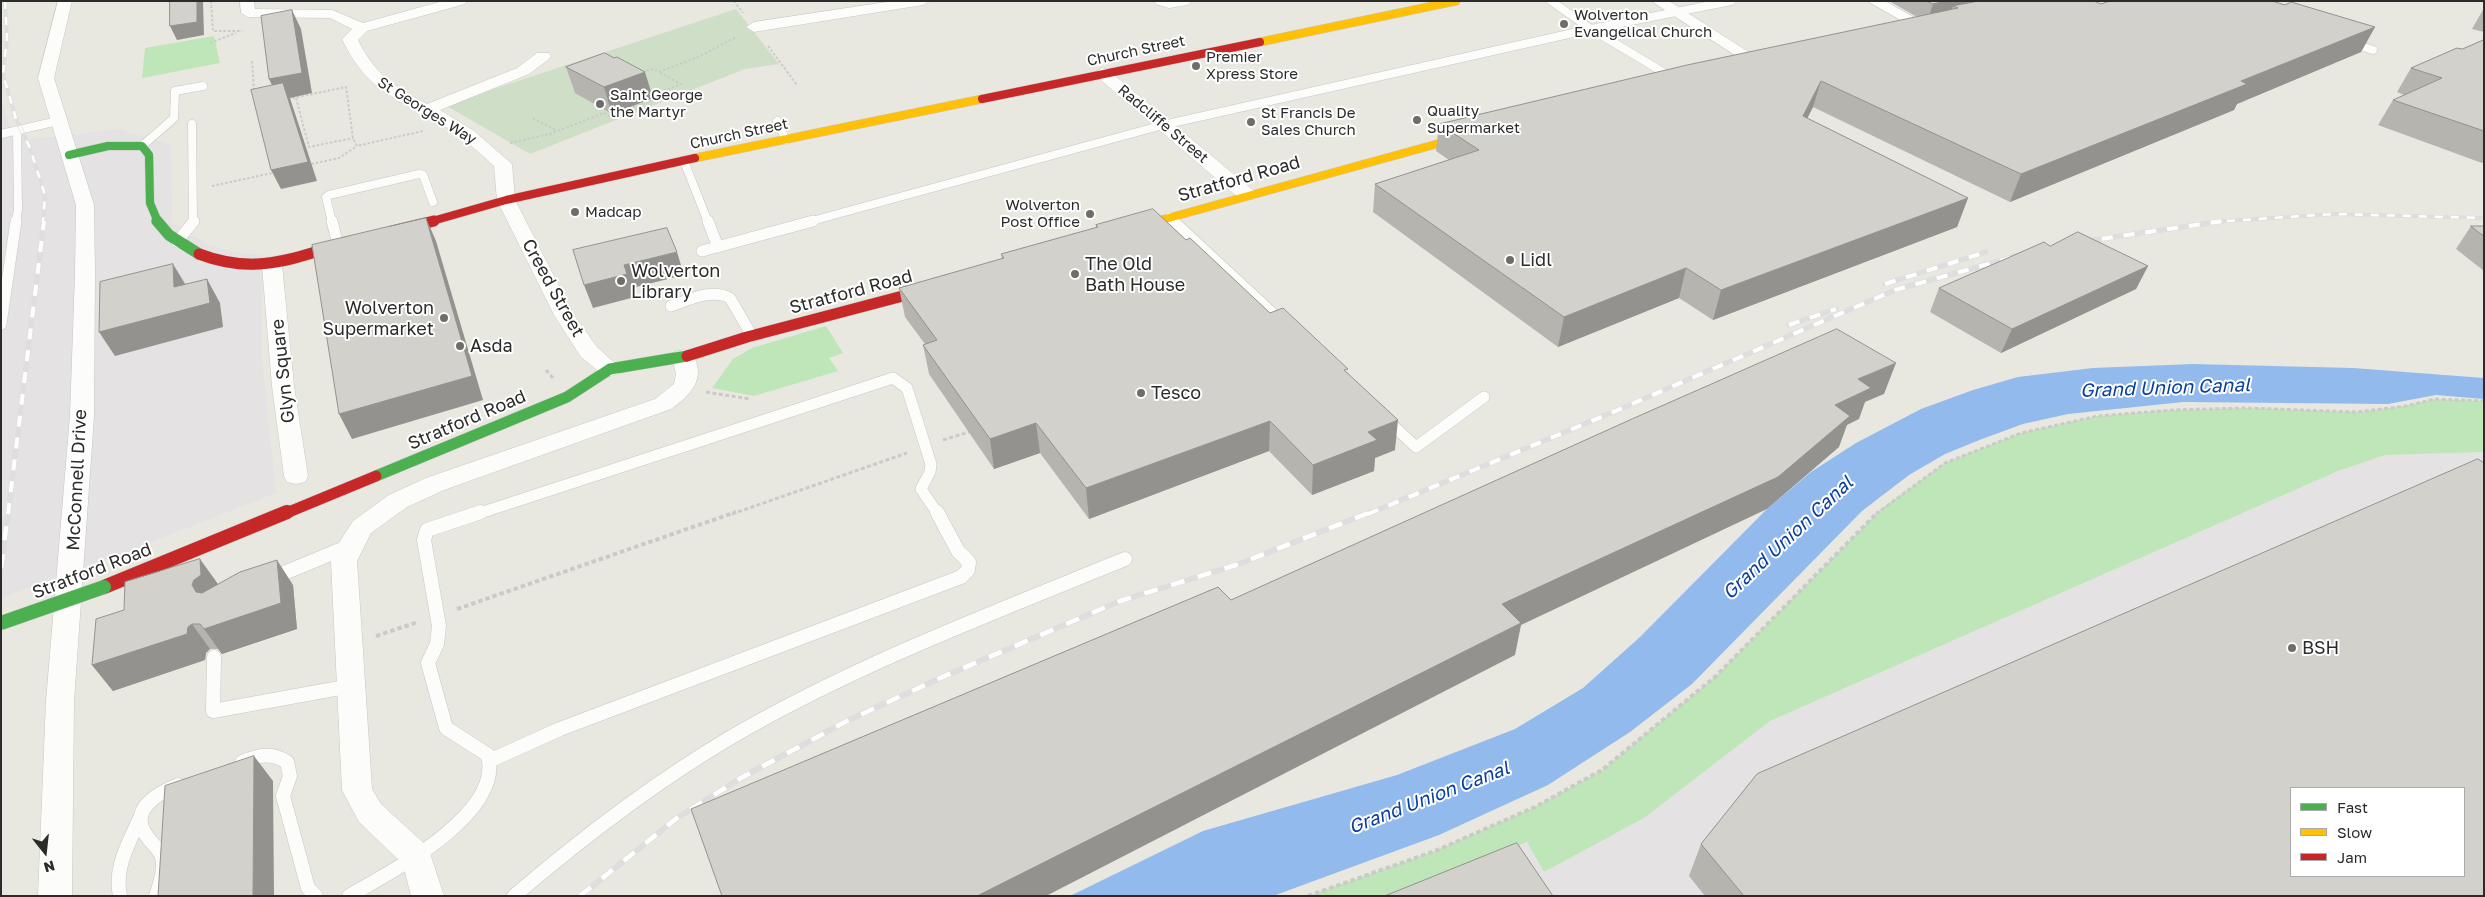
<!DOCTYPE html>
<html>
<head>
<meta charset="utf-8">
<style>
	body { margin:0 }
	#map { position:relative; width:2485px; height:897px; overflow:hidden; background:#e9e8e0; font-family:"Golos Text",sans-serif }
	canvas { display:block }
	.frame { position:absolute; inset:0; border:2px solid #2b2b2b; pointer-events:none }
	.legend { position:absolute; left:2290px; top:787px; width:175px; height:90px; box-sizing:border-box; background:#fff; border:1px solid #aaa; margin:0; padding:6px 9px; list-style:none; font-size:15px; color:#2b2b2b }
	.legend li { display:flex; align-items:center; gap:10px; height:25px }
	.legend b { width:25px; border:1px solid #aaa }
	.north { position:absolute; left:20px; top:827px; width:50px; height:50px; -webkit-text-stroke:4px #fff; paint-order:stroke; rotate:164deg; font-size:14px; font-weight:700; line-height:20px; text-align:center; color:#2b2b2b }
	.north::after { content:''; display:block; margin:auto; width:18px; height:22px; background:#2b2b2b; clip-path:polygon(50% 0,100% 100%,50% 72%,0 100%) }
</style>
</head>
<body>
<div id="map">
<canvas width="2485" height="897"></canvas>
<div class="frame"></div>
<ul class="legend">
<li><b style="height:6px;background:#4caf50"></b>Fast</li>
<li><b style="height:6px;background:#ffc107"></b>Slow</li>
<li><b style="height:6px;background:#c62828"></b>Jam</li>
</ul>
<div class="north">N</div>
</div>
<script>
const ctx = document.querySelector('canvas').getContext('2d');
ctx.lineJoin = 'round';
function paint(path, color) { ctx.fillStyle = color; ctx.fill(path, 'evenodd'); }
function trace(path, color, width, dash) { ctx.strokeStyle = color; ctx.lineWidth = width; ctx.lineCap = dash ? 'butt' : 'round'; ctx.setLineDash(dash || []); ctx.stroke(path); }
function drawText(font, color, halo, rows, align = 'center') {
  ctx.font = font + ' "Golos Text",sans-serif'; ctx.lineWidth = 4; ctx.setLineDash([]); ctx.textBaseline = 'middle'; ctx.strokeStyle = halo; ctx.fillStyle = color; for (const [text, x, y, turn = 0] of rows) {
    ctx.save(); ctx.translate(x, y); ctx.rotate((+turn || 0) * Math.PI / 180); ctx.textAlign = isNaN(turn) ? turn : align; if (halo) ctx.strokeText(text, 0, 0); ctx.fillText(text, 0, 0); ctx.restore();
  }
}
paint(new Path2D(`
	M1 99 14 141 119 129 171 145 172 222 209 245 240 253 262 255V357L276 493 114 557 1 598Z
	M2484 452V896H1392L1527 842 1545 872 1644 818 1770 721 2338 471 2385 455ZM2291 788H2464V876H2291Z`), '#e5e2e3');
paint(new Path2D(`
	M214 36 220 63 142 78 145 48Z
	M826 326 843 353 829 358 838 371 754 396 712 388 733 359 752 348Z
	M2435 399 2484 401V452L2385 455 2338 471 1770 721 1644 818 1544 872 1527 842 1392 896H1308L1435 851 1535 807 1602 770 1716 676 1881 509 1945 463 2021 433 2098 416 2172 410 2248 408 2357 412 2405 406Z`), '#bee6b8');
paint(new Path2D(`
	M736 9 779 64 745 69 530 154 445 105Z`), '#cfdfc7');
paint(new Path2D(`
	M2193 364 2353 368 2484 378V399L2436 395 2388 404 2183 402 2068 414 2023 424 1982 439 1945 454 1909 475 1862 511 1692 684 1630 732 1548 785 1439 835 1273 896H1070L1203 831 1397 775 1515 729 1583 688 1640 637 1767 509 1811 472 1856 443 1921 409 1973 390 2018 377 2093 368Z`), '#92baec');
const laneFar2 = new Path2D(`
	M1159 1 1169 4 1186 1
	M1551 1 1591 29 1673 78
	M2351 43 2373 50
	M777 121 786 140
	M192 124 193 222
	M1 134 58 121
	M142 146 174 118 175 91 203 86
	M684 161 708 222
	M1169 217 1174 222
	M16 222 18 209 17 131
	M332 222 326 197 329 195 419 174 423 175 433 202
	M808 222 1163 125 1591 29 1731 1`);
const laneFar1 = new Path2D(`
	M332 221 338 245
	M708 221 718 247
	M1173 221 1283 323
	M177 242 194 221
	M702 251 813 221
	M671 306C689 300 711 288 730 298L752 336
	M1 324 16 221
	M1386 419 1416 447 1484 397
	M477 514 893 378 907 388 931 464 930 472 921 489 938 514`);
const lane = new Path2D(`
	M481 512 427 530 424 540 439 626 437 644 428 663 446 728 488 755 489 761
	M272 578 347 547
	M214 657 213 711 351 686
	M489 761 560 729 961 577 968 570 969 562 958 551 937 512
	M242 762C259 755 270 752 287 762L290 776 283 796 308 888 316 896
	M120 896C114 868 128 845 139 820
	M156 896C160 884 165 870 162 857 159 848 151 843 146 835 128 810 158 793 178 785
	M349 896C390 872 497 818 489 761
	M514 896C583 837 655 782 733 736 857 664 993 613 1125 559`);
const street = new Path2D(`
	M58 1H72L54 78 94 205 95 274 94 416 74 701 72 896H38L46 701 70 416 75 274 76 205 38 78Z
	M240 1H254L255 9 332 10 363 23 443 1H467L465 4 367 31 358 40C374 73 394 87 427 104L517 68 537 53H549L551 56 549 59 529 74 440 110 474 131 512 164 515 200 574 315 597 347 621 369 618 374 610 376 602 374 581 357 554 315 497 200 494 166C480 153 465 140 449 129 401 100 368 94 342 39L352 29 330 18 248 17 241 13Z
	M893 1H930L923 5 754 32 746 27 754 22Z
	M1651 1H1669L1769 65 1767 68H1755Z
	M1867 1H1885L1933 28 1930 31H1920Z
	M1102 68 1108 70 1254 191 1256 195 1254 199H1240L1096 76 1094 73Z
	M272 259 279 261 282 265 294 386 308 476 305 482 296 484 287 482 284 476 272 386 262 265 265 261Z
	M683 350 691 352C708 377 691 395 671 409L444 490 407 507 371 533 357 561 372 789 381 804 428 847 444 896H411L403 864 359 822 342 790 331 561 337 546 353 521 389 495 426 478 655 399 674 384 676 374 672 357 675 352Z`);
const fastFar1 = new Path2D(`
	M69 155 108 146H142L149 155 150 203 158 222`);
const fast = new Path2D(`
	M157 221 169 235 199 254
	M376 476 567 397 610 369 687 356`);
const slowFar1 = new Path2D(`
	M1260 42 1456 1
	M695 158 982 99
	M1154 222 1473 134`);
const slow = new Path2D(`
	M1129 229 1159 221`);
const jamFar2 = new Path2D(`
	M982 99 1260 42
	M429 222 506 200 695 158`);
const jamFar1 = new Path2D(`
	M393 231 434 221
	M199 254C257 276 293 258 349 242
	M687 356 747 337 937 287
	M284 514 376 476`);
const jam = new Path2D(`
	M104 587 287 512`);
trace(laneFar2, '#c7c6c6', 9);
trace(laneFar1, '#c7c6c6', 12);
trace(lane, '#c7c6c6', 15);
trace(street, '#c7c6c6', 1);
trace(fastFar1, '#c7c6c6', 9);
trace(fast, '#c7c6c6', 12);
trace(slowFar1, '#c7c6c6', 9);
trace(slow, '#c7c6c6', 12);
trace(jamFar2, '#c7c6c6', 9);
trace(jamFar1, '#c7c6c6', 12);
trace(jam, '#c7c6c6', 15);
trace(new Path2D(`
	M211 1 213 31H242
	M734 1 743 13
	M210 43 236 33
	M768 46 797 85
	M252 61 254 91
	M642 72 652 69 659 72 698 57 736 37
	M296 98 309 147 353 138
	M288 99 346 87 353 138 357 146 423 131
	M533 118 557 131
	M510 143 550 134 604 113 610 116 661 97 655 94 681 84 659 72
	M307 165 339 158 357 146
	M212 186 277 172`), '#cbcac9', 2, [2.5, 2]);
trace(new Path2D(`
	M546 370 553 378
	M706 392 750 399
	M943 440 969 432
	M732 514 907 453
	M1876 514 1945 463 2021 433 2098 416 2172 410 2248 408 2357 412 2406 406 2435 399 2484 401`), '#cbcac9', 3, [4, 2.5]);
trace(new Path2D(`
	M457 609 736 512
	M376 636 418 622
	M1308 896 1435 851 1535 807 1602 770 1716 676 1878 512`), '#cbcac9', 4, [4.5, 3]);
trace(laneFar2, '#fcfcfa', 8);
trace(laneFar1, '#fcfcfa', 11);
trace(lane, '#fcfcfa', 14);
paint(street, '#fcfcfa');
trace(fastFar1, '#4caf50', 8);
trace(fast, '#4caf50', 11);
trace(slowFar1, '#ffc107', 8);
trace(slow, '#ffc107', 11);
trace(jamFar2, '#c62828', 8);
trace(jamFar1, '#c62828', 11);
trace(jam, '#c62828', 14);
const railFar2 = new Path2D(`
	M5 1 7 37 3 74 16 119 30 148 45 195 43 222
	M2211 222 2334 214 2484 218`);
const railFar1 = new Path2D(`
	M2080 242 2223 221
	M1885 284 1986 252
	M1789 325 1836 309
	M8 514 44 221
	M1368 514 1618 410 1895 290 2017 256`);
const rail = new Path2D(`
	M1 568 8 512
	M580 896 677 818 741 778 847 721 938 679 1120 601 1236 565 1371 512`);
trace(railFar2, '#dedede', 4);
trace(railFar1, '#dedede', 5.5);
trace(rail, '#dedede', 6);
trace(railFar2, '#fff', 2.5, [8]);
trace(railFar1, '#fff', 4, [11]);
trace(rail, '#fff', 4.5, [14]);
const fastBridge = new Path2D(`
	M1 623 104 587`);
trace(fastBridge, '#c7c6c6', 15, []);
trace(fastBridge, '#4caf50', 14);
paint(new Path2D(`
	M1889 1H2094L2101 4 2285 5 2375 27 2361 52 2237 104 2234 110 2010 202 1813 107 1807 118 1968 198 1957 227 1713 320 1679 298 1558 347 1373 212 1375 184 1449 160 1436 151 1439 124 1917 17Z
	M2484 8V32L2472 29Z
	M2484 40V162L2482 163 2378 125 2393 100 2404 95 2397 92 2411 68 2462 49Z
	M566 67 653 98 612 114 575 93Z
	M1096 225 1186 240 1270 313 1348 373 1395 450 1375 458 1374 471 1312 495 1269 451 1089 519 1040 453 994 469 929 374 923 345 925 344 905 317 899 288 1002 259 1001 254 1096 228Z
	M2471 226H2484V271L2456 249Z
	M2050 246 2148 266 2136 289 2001 353 1930 312 1939 288Z
	M218 584 293 585 297 629 222 654 218 649H210L206 653 205 660 113 691 92 665Z
	M1701 844 2484 896H1705L1689 876Z`), '#b5b4af');
paint(new Path2D(`
	M197 1H203L204 35 177 40 170 26Z
	M1946 1H1995L1958 8 1953 6 1949 17 1927 22 1933 4Z
	M292 10 301 29 312 93 290 98 317 181 281 189 271 170 279 100 269 79Z
	M2375 27 2361 52 2237 104 2234 110 2010 202 2021 174 2241 81Z
	M645 72 653 98 612 114 604 87Z
	M1821 81 1813 107 1795 143 1803 116Z
	M1968 198 1957 227 1713 320 1721 290Z
	M426 218 436 241 483 400 352 439 339 414Z
	M677 252 684 275 632 288 635 297 593 308 584 285 624 265Z
	M173 264 187 287 207 279 220 303 223 327 115 356 99 332 174 287Z
	M2148 266 2136 289 2001 353 2012 329Z
	M1686 268 1679 298 1558 347 1564 317Z
	M1896 363 1884 394 1865 402 1859 419 1847 425 1839 447 1767 509 1521 625 1515 655 1046 896H977L1502 604 1835 405 1858 379Z
	M1398 420 1395 450 1375 458 1374 471 1312 495 1313 465 1368 432Z
	M1270 421 1269 451 1089 519 1086 488Z
	M1036 423 1040 453 994 469 990 439Z
	M200 559 218 584V600L196 592 192 585Z
	M277 560 293 585 297 629 222 654 204 629Z
	M192 624 210 649 206 653 205 660 113 691 92 665Z
	M254 756 273 781 274 896H253Z`), '#93928e');
const building = new Path2D(`
	M170 1H197V22L170 26Z
	M1927 1H1946L1933 4Z
	M1979 1H2094L2101 4 2110 1H2272L2285 5 2291 2 2375 27 2241 81 2247 84 2021 174 1821 81 1803 116 1968 198 1721 290 1686 268 1564 317 1375 184 1479 150 1439 124 1687 65 1958 8 1953 6Z
	M292 10 302 73 269 79 261 16Z
	M2484 40V131L2393 100 2442 78 2411 68 2457 48 2462 49Z
	M605 53 614 58 617 57 645 72 604 87 566 67Z
	M283 83 308 162 271 170 251 90Z
	M1153 209 1186 240 1190 238 1270 313 1283 308 1348 369 1344 370 1398 420 1368 432 1377 440 1313 465 1270 421 1086 488 1036 423 990 439 923 345 937 340 899 288 1004 258 1001 254 1098 227 1096 225Z
	M426 218 472 376 339 414 312 245Z
	M2471 226H2484V236Z
	M667 228 677 252 624 265 627 274 584 285 573 250Z
	M2078 232 2148 266 2012 329 1939 288 2044 242 2050 246Z
	M173 264 174 287 207 279 210 303 99 332 100 282Z
	M1837 329 1896 363 1858 379 1871 388 1835 405 1850 416 1778 477 1502 604 1521 623 977 896H722L691 809 1218 587 1231 600 1632 419Z
	M2478 459 2484 463V896H1744L1701 844 1757 774ZM2291 788H2464V876H2291Z
	M200 559 201 575 194 580 192 585 196 592 202 593 240 572 277 560 281 603 204 629 200 624H192L188 627 187 634 92 665 96 619 124 610 125 582Z
	M254 756 253 896H158L165 786Z
	M1517 843 1553 896H1385Z`);
paint(building, '#d2d1cb');
trace(building, '#93928e', 1);
for (const [x, y, r, color] of [
	[1564,24,5,"#6e6d6a"],
	[1196,66,5,"#6e6d6a"],
	[600,104,5,"#6e6d6a"],
	[1417,120,5,"#6e6d6a"],
	[1251,122,5,"#6e6d6a"],
	[575,212,5,"#6e6d6a"],
	[1090,214,5,"#6e6d6a"],
	[1510,260,5,"#6e6d6a"],
	[1075,274,5,"#6e6d6a"],
	[621,281,5,"#6e6d6a"],
	[444,318,5,"#6e6d6a"],
	[460,346,5,"#6e6d6a"],
	[1141,393,5,"#6e6d6a"],
	[2292,648,5,"#6e6d6a"]
]) { const dot = new Path2D(); dot.arc(x, y, r, 0, 2 * Math.PI); ctx.fillStyle = color; ctx.fill(dot); trace(dot, '#fff', 2); }
drawText('15px', '#2b2b2b', '#fff', [
	["Wolverton",1574,15],
	["Evangelical Church",1574,32],
	["Premier",1206,57],
	["Xpress Store",1206,74],
	["Saint George",610,95],
	["the Martyr",610,112],
	["Quality",1427,111],
	["Supermarket",1427,128],
	["St Francis De",1261,113],
	["Sales Church",1261,130],
	["Wolverton",1080,205,"right"],
	["Post Office",1080,222,"right"],
	["Madcap",585,212]
], 'left');
drawText('15px', '#2b2b2b', '#fff', [
	["Church Street",1136,51,-12],
	["St Georges Way",427,111,32],
	["Radcliffe Street",1163,124,40],
	["Church Street",739,134,-12]
]);
drawText('18px', '#2b2b2b', '#fff', [
	["Stratford Road",1239,179,-16],
	["Creed Street",553,288,61],
	["Stratford Road",851,292,-15],
	["Glyn Square",283,371,-96],
	["Stratford Road",467,420,-23],
	["McConnell Drive",77,480,-87],
	["Stratford Road",92,571,-21]
]);
drawText('18px', '#2b2b2b', '#fff', [
	["Lidl",1520,260],
	["The Old",1085,264],
	["Bath House",1085,285],
	["Wolverton",631,271],
	["Library",631,292],
	["Wolverton",434,308,"right"],
	["Supermarket",434,329,"right"],
	["Asda",470,346],
	["Tesco",1151,393],
	["BSH",2302,648]
], 'left');
drawText('italic 19px', '#0a3e9f', '#fff', [
	["Grand Union Canal",2165,388,-2],
	["Grand Union Canal",1788,538,-43],
	["Grand Union Canal",1429,798,-21]
]);
</script>
</body>
</html>
